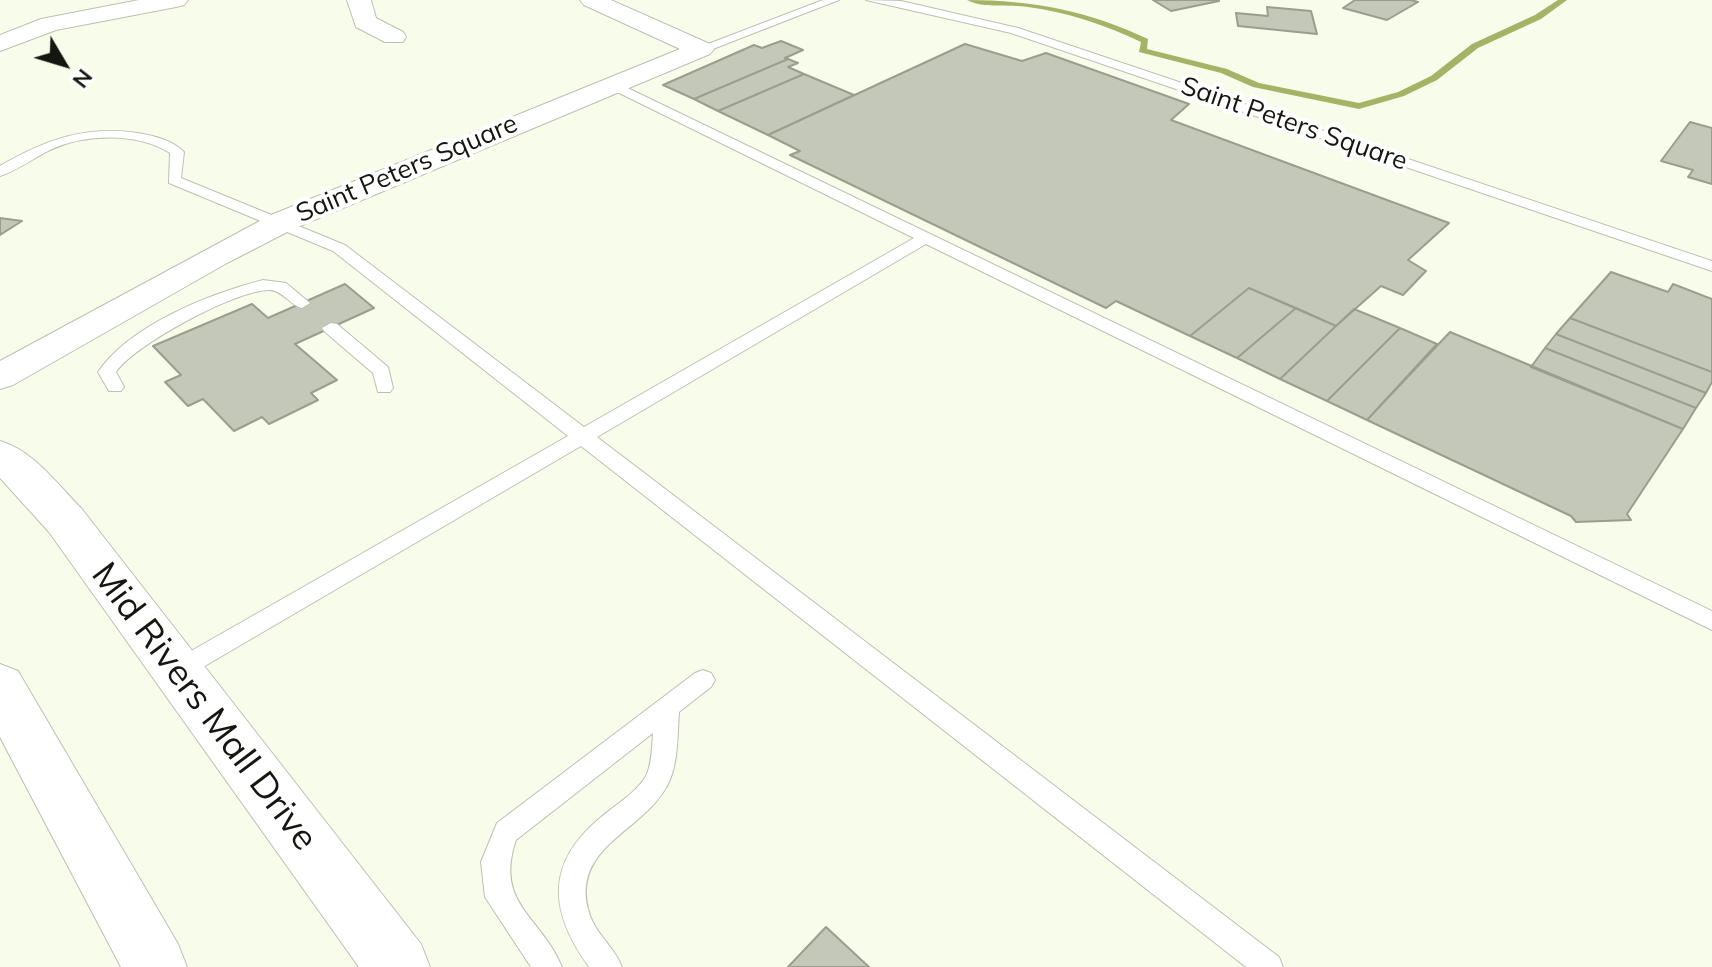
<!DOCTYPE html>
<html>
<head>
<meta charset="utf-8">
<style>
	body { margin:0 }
	#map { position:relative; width:1712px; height:967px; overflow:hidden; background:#f8fceb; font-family:Mulish,sans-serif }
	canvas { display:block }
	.north { position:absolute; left:24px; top:24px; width:80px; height:80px; -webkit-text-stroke:6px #fff; paint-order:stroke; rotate:128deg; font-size:22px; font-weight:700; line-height:32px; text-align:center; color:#141610 }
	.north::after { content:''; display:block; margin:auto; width:28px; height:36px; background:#141610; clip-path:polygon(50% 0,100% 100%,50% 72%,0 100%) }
</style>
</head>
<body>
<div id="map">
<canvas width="1712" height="967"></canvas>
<div class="north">N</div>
</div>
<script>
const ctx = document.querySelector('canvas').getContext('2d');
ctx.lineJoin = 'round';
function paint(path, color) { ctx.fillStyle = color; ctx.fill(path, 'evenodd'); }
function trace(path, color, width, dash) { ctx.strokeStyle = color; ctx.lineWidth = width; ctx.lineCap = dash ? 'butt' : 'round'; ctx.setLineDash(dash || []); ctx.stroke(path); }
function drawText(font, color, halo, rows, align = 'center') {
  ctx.font = font + ' Mulish,sans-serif'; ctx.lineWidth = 8; ctx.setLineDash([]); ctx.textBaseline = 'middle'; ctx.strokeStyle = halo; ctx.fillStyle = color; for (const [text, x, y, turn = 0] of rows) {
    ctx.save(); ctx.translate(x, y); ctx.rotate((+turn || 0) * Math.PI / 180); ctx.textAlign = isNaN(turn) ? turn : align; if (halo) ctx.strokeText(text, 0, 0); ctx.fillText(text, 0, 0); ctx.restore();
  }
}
paint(new Path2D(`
	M967 0C1033 0 1088 11 1148 39L1147 49 1227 69 1259 83 1359 103 1398 92 1431 76 1472 44 1535 15 1558 0H1567L1541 19 1478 48 1437 80 1404 96 1359 109 1253 87 1221 73 1139 52 1141 42C1105 25 1067 12 1028 7 1009 4 984 9 967 0Z`), '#a4b366');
const building = new Path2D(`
	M1153 0H1217L1219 1 1171 11Z
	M1355 0H1411L1418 2 1387 20 1343 8Z
	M1267 7 1311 11 1317 34 1238 26 1236 13 1268 16Z
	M781 41 803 50 785 58 788 59 694 99 663 85 754 45 762 48Z
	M965 44 1022 61 1046 53 1189 104 1171 120 1449 223 1408 260 1426 271 1403 295 1381 286 1336 326 1249 288 1190 336 1116 301 1106 308 790 155 800 151 768 135Z
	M788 59 798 63 788 67 804 74 718 111 694 99Z
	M804 74 854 95 768 135 718 111Z
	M1690 122 1712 128V184L1688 177 1693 170 1661 161Z
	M0 218 22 221 0 235Z
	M1611 272 1668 292 1673 284 1712 299V372L1570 318Z
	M345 284 374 308 295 344 337 380 311 393 318 400 269 424 262 417 234 431 203 399 188 406 165 382 181 375 153 346 252 304 268 318Z
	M1249 288 1296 308 1237 358 1190 336Z
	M1296 308 1336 326 1280 379 1237 358Z
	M1354 309 1400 328 1327 401 1280 379Z
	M1570 318 1712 372V382L1706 393 1556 334Z
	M1400 328 1437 344 1367 420 1327 401Z
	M1450 332 1683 429 1627 514 1631 520 1576 522 1571 516 1367 420Z
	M1556 334 1706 393 1696 408 1545 348Z
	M1545 348 1696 408 1683 429 1531 367Z
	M826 927 869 967H788Z`);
paint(building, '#c4c8b8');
trace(building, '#9b9e8f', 2);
const service = new Path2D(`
	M823 0H839L705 52 695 49Z
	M866 0 901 1 1018 28 1712 261V271L1011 33Z
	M611 80 1712 611V630L926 244 597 437 1279 957 1283 967H1246L581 446 186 677 178 680 170 677 166 670 170 663 568 436 333 251 169 183 170 153C136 132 85 134 50 150 33 158 17 171 0 176V166C45 140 86 125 138 133 155 136 172 140 184 152L181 178 345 245 584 427 914 238 607 87 605 84Z
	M263 280 286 283 310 303 302 308C290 305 283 291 270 290 237 289 134 345 116 372L124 387 121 391H109L98 372C130 325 209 294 263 280Z
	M331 323 337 324 388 367 393 388 390 392H378L373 373 325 332 322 328Z
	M703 670 711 673 715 680 711 687 679 712C677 738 679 769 664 791 638 832 573 849 588 909 593 932 614 946 622 967H589L587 964C549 910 546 863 600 818 615 805 636 793 646 776 652 764 652 746 653 733L516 840C494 904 541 916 562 967H531L485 897 481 862 497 823 695 673Z`);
const minor = new Path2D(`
	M139 0H188L184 5 176 7 56 30 0 51V35L41 19Z
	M347 0H371L376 18 403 32 406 37 403 42H385L356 27Z
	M580 0H611L710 44 714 49 710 54 293 229 227 263 13 385 0 389V361L271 215 680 49 584 5Z`);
const primary = new Path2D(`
	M0 441C34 451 57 484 81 508L421 944 430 967H359L49 532 0 478Z
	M0 664 18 671 178 944 187 967H121L0 737Z`);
trace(service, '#bdc0b1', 2);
trace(minor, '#bdc0b1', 2);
trace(primary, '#bdc0b1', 2);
paint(service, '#fff');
paint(minor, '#fff');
paint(primary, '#fff');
drawText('26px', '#141610', '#fff', [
	["Saint Peters Square",1294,124,19],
	["Saint Peters Square",407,169,-23]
]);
drawText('36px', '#141610', '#fff', [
	["Mid Rivers Mall Drive",204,707,53]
]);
</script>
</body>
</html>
